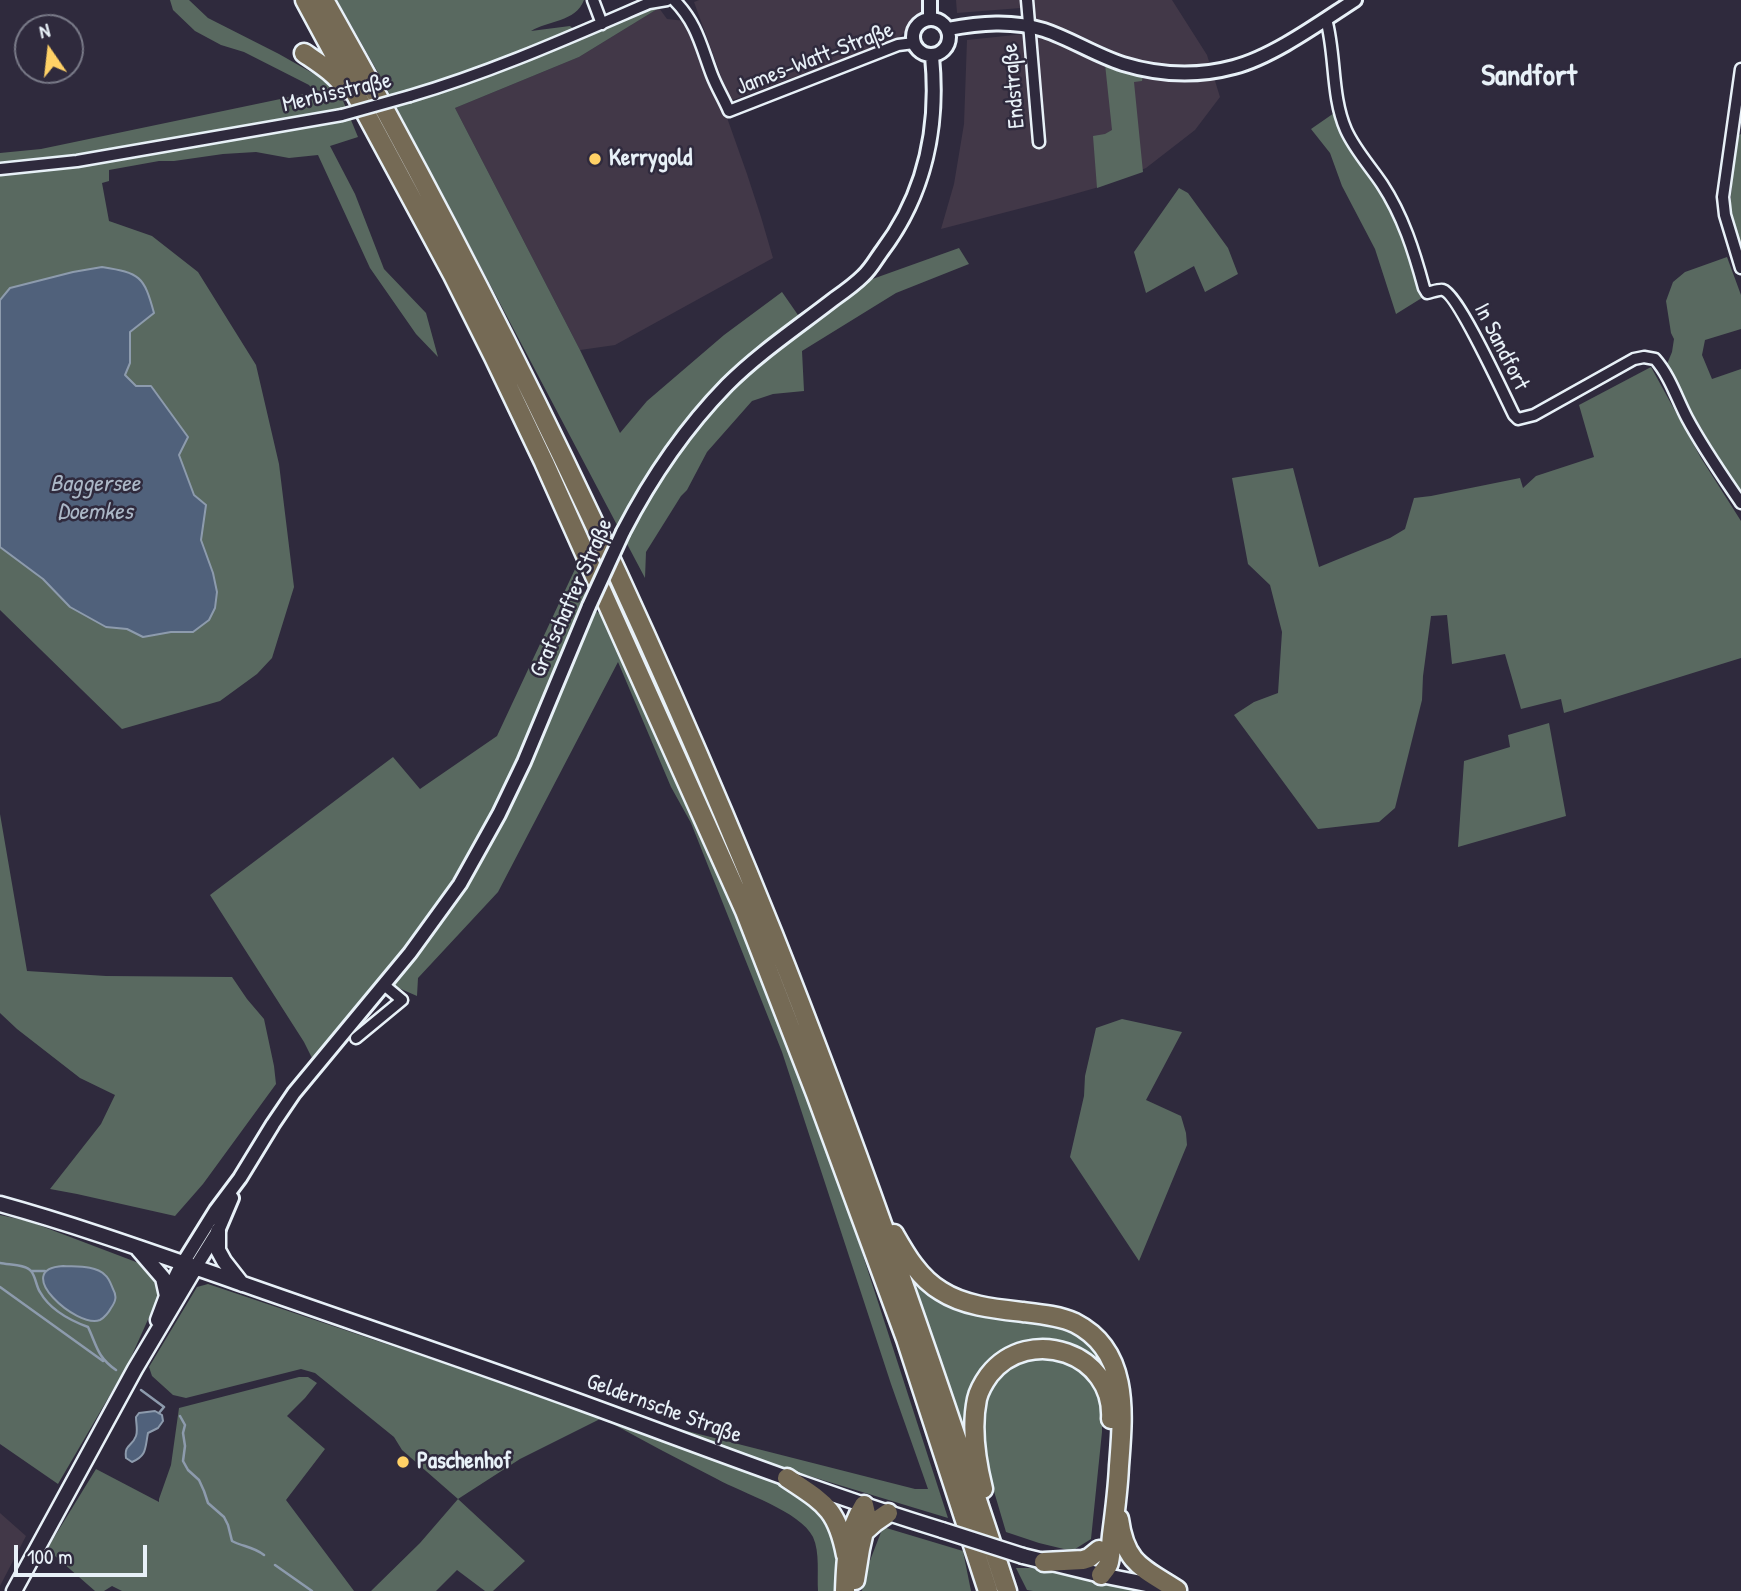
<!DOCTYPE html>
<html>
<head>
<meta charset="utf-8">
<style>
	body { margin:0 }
	#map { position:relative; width:1741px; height:1591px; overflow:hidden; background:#2f2a3d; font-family:"Patrick Hand",sans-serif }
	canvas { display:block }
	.north { position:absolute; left:14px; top:14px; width:70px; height:70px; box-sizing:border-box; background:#2f2a3d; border:2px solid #797a88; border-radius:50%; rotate:346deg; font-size:19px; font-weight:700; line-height:28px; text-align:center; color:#e8f1f8 }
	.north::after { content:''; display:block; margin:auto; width:24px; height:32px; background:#ffd166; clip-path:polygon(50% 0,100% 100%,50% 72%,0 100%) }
	.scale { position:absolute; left:14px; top:1545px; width:133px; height:32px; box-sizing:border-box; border:4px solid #e8f1f8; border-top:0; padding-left:9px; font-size:21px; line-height:24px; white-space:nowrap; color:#e8f1f8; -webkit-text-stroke:5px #2f2a3d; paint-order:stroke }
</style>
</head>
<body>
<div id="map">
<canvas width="1741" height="1591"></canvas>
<div class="north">N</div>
<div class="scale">100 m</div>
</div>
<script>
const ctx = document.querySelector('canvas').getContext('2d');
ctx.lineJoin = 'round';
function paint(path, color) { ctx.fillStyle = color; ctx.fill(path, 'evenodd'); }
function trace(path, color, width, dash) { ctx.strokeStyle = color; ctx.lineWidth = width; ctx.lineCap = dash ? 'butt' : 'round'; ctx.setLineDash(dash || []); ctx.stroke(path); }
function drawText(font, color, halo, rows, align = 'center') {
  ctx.font = font + ' "Patrick Hand",sans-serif'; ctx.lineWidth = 5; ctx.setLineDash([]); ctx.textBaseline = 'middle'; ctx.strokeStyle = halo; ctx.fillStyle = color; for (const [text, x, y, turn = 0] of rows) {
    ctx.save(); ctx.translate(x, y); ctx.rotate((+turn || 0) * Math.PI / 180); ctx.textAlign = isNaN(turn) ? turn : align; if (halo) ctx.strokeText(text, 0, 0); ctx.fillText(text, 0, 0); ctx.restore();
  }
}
paint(new Path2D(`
	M699 0H923L924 11 899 38 730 101 694 2Z
	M956 0H1172L1207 55 1220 97 1195 130 1146 168 1099 187 1053 200 941 229 954 184 964 124 967 40 1024 34 1021 8 957 13Z
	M659 8 667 19 686 21 693 31 716 96 725 112 747 174 761 217 773 258 615 345 580 350 455 108 579 57Z
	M0 1513 26 1536 0 1586Z`), '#423848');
paint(new Path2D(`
	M170 0H189L208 18 279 54 316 75 339 91 358 137 330 146 355 194 384 269 426 313 438 357 416 334 370 268 318 155 289 158 256 152 223 154 174 161H159L109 170V181L102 183 109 221 152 236 198 272 256 365 279 464 294 587 272 658 257 674 220 701 122 729 0 610V547L43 579 70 607 106 627 127 629 143 637 213 573 200 540 206 506 194 495 179 455 136 386 125 375 130 363V332L101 267 73 272 10 288 0 300V153L41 149 314 92 309 85 244 52 221 45 195 31 173 10Z
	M337 0H584C576 22 547 21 531 31L570 26 576 31 656 4 659 8 579 57 455 108 580 350 620 433 647 401 724 335 782 292 798 315 825 296 959 248 969 264 896 293 802 351 804 391 773 394 752 401 707 452 687 490 681 496 646 552 645 578 381 78Z
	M1105 64 1143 75 1142 81 1134 82 1143 172 1097 188 1093 136 1105 134 1112 130Z
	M1337 111 1400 223 1425 296 1396 314 1375 249 1342 186 1330 153 1311 129Z
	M1741 134V246L1730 207 1736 137Z
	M1179 188 1188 193 1228 248 1238 274 1205 292 1194 266 1146 293 1134 252Z
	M1727 257 1741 295V329L1705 340 1702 355 1712 379 1741 369V495L1688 406 1667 364 1672 352 1674 339 1671 333 1666 301 1673 282 1685 272Z
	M1651 367 1701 458 1741 521V658L1564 713 1561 699 1521 709 1505 654 1452 664 1447 615 1431 616 1423 676 1422 700 1395 808 1379 822 1318 829 1234 715 1254 702 1278 693 1282 632 1270 585 1248 564 1232 478 1293 468 1319 567 1390 538 1405 529 1414 498 1431 496 1520 478 1523 488 1536 476 1594 457 1579 405Z
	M576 567 589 606 617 626 687 774 811 1095 948 1518 806 1475 794 1492 825 1512 839 1559 838 1591H818C817 1575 820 1552 813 1537 800 1511 742 1493 717 1479 678 1459 640 1439 602 1418L520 1459 458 1499 525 1561 493 1591H485L457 1570 436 1591H371L420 1543 458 1499 402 1450 394 1437 315 1373 301 1369 186 1398 173 1395 152 1376 149 1367 197 1287 208 1284 514 1387 915 1489H928L891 1384 782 1052 691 823 671 787 618 662 498 892 418 978 417 996 394 986 409 955 378 982 312 1058 304 1042 210 895 393 757 420 789 497 736Z
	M1549 723 1566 816 1458 847 1464 761 1510 747 1508 735Z
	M0 814 27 971 106 976 232 977 247 999 264 1019 274 1066 276 1084 203 1184 175 1216 77 1194 50 1189 101 1124 115 1095 80 1078 17 1029 0 1013Z
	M1122 1019 1182 1032 1146 1100 1181 1116 1186 1133 1187 1145 1139 1261 1070 1157 1084 1096 1085 1076 1096 1028Z
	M0 1215 28 1221 144 1265 155 1278 159 1295 128 1364 58 1484 0 1444Z
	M909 1268 918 1279 1073 1328 1095 1344 1116 1388C1105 1375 1094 1356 1079 1348 1041 1328 991 1346 973 1385 968 1398 969 1423 967 1438Z
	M1038 1355 1068 1359 1095 1383 1102 1409V1432L1091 1539 1072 1551 1039 1543 1006 1532 993 1488 980 1430 988 1388 1013 1361Z
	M299 1377H308L317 1383 305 1398 287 1416 325 1449 286 1500 354 1591H122L112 1586 104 1591H95L47 1549 96 1469 159 1502V1499L171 1465 179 1408Z
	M883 1527 963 1551 971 1591H862L864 1576Z
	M1016 1568H1042L1161 1591H1033L1027 1590Z`), '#596960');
const water = new Path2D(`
	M102 267C140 273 144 276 154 313L130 332V363L125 375 136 386H151L188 437 179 455 194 495 206 505 201 540 213 573 217 592 215 608 209 620 193 632H171L143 637 127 629 106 627 70 607 43 579 0 547V300L10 288 73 272Z
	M63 1266C76 1267 95 1265 105 1275 109 1278 111 1284 113 1289 117 1296 116 1301 111 1308 109 1312 104 1318 100 1320 77 1329 10 1269 63 1266Z
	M155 1411 162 1415 163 1421 158 1428 148 1433C145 1448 147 1456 132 1462L126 1458C124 1444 132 1447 136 1436 138 1431 136 1423 136 1417L139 1413Z`);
paint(water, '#50617b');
trace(water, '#8d9bad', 2);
trace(new Path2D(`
	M0 1263C8 1265 26 1264 31 1271 36 1277 36 1286 40 1292 50 1310 69 1320 88 1327 97 1346 97 1357 116 1370
	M31 1271H45
	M0 1287 103 1361
	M141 1390 164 1407 159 1413
	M180 1416 185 1425 183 1433 185 1446 183 1461 188 1470 199 1480 204 1491 208 1503 224 1517 228 1525 232 1541C243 1547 252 1546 264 1555
	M275 1565 312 1591`), '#8d9bad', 2.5);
const minor = new Path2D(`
	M593 0 602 24
	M674 0C697 23 701 46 712 75 717 88 724 99 729 111L898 45 914 43
	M1027 0 1039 142
	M1326 19C1336 55 1331 96 1346 130 1355 150 1370 166 1382 184 1403 216 1414 251 1424 288L1427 293C1432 292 1439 289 1443 290 1458 294 1505 397 1514 415L1518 419 1534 415 1634 359 1644 357 1655 359C1670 376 1677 399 1687 418 1703 448 1722 475 1741 503
	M1741 69 1723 197 1725 215 1741 268
	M410 96C492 72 570 37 649 3L667 0
	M0 169 77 161 342 115
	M356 1038 402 1000 384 985`);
const tertiary = new Path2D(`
	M913 37a18 18 0 1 1 36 0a18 18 0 1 1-36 0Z
	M930 19V0
	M948 29C980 23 1012 20 1044 30 1071 39 1095 55 1123 64 1159 75 1197 77 1234 67 1273 57 1321 22 1355 0
	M623 532C651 478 684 429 727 385 759 353 798 327 834 299 844 292 854 285 863 276 871 269 876 259 882 251 925 194 939 126 932 56
	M183 1263 216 1210 240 1178 273 1124 294 1093 410 953 460 884 499 814 524 762 589 606
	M195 1268 218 1231 232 1198`);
const secondary = new Path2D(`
	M0 1204C83 1227 165 1257 246 1285 357 1324 467 1361 577 1401 698 1445 818 1492 942 1530
	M218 1231V1250L224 1261 242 1284
	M138 1249 163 1278 167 1296
	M158 1320 167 1296 183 1263
	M1023 1556 1101 1575 1172 1589
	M14 1591 135 1369 195 1268`);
const motorway = new Path2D(`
	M305 0 453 275 494 357 544 462 745 911 816 1094 906 1339 988 1591
	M324 0C494 301 644 614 773 934 859 1150 935 1370 1007 1591
	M304 53C320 64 335 73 346 89
	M894 1234C906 1255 919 1278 941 1291 964 1306 996 1309 1023 1312 1040 1314 1060 1316 1075 1323 1130 1351 1123 1414 1119 1466 1118 1489 1115 1512 1112 1535 1111 1544 1111 1553 1109 1562 1108 1567 1104 1571 1101 1575
	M787 1478C824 1503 837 1508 846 1555
	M983 1489C976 1461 971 1428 977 1399 979 1390 984 1382 989 1375 1029 1324 1115 1353 1111 1419
	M1119 1519C1125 1564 1143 1568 1177 1590
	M865 1531 875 1522 888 1513
	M1044 1562 1083 1560 1089 1558 1099 1550
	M855 1580 860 1549 867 1518 864 1505
	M845 1591C846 1560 847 1532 864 1505`);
trace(minor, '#e8f1f8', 15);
trace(tertiary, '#e8f1f8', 18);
trace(secondary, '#e8f1f8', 19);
trace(motorway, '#e8f1f8', 23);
trace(minor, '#2f2a3d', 10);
trace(tertiary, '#2f2a3d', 12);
trace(secondary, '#2f2a3d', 14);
trace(motorway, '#756a55', 18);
const minorBridge = new Path2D(`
	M342 115 410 96`);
const tertiaryBridge = new Path2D(`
	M589 606 623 532`);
const secondaryBridge = new Path2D(`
	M942 1530 1023 1556`);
trace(minorBridge, '#e8f1f8', 15, []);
trace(tertiaryBridge, '#e8f1f8', 18, []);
trace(secondaryBridge, '#e8f1f8', 19, []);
trace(minorBridge, '#2f2a3d', 10);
trace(tertiaryBridge, '#2f2a3d', 12);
trace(secondaryBridge, '#2f2a3d', 14);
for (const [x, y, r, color] of [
	[595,159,7,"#ffd166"],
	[403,1462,7,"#ffd166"]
]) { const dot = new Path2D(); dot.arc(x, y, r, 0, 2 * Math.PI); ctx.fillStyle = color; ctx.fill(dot); trace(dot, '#2f2a3d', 2.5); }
drawText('23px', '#e8f1f8', '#2f2a3d', [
	["James-Watt-Straße",815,59,-21],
	["Endstraße",1014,86,-95],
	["Merbisstraße",337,93,-13],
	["In Sandfort",1501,347,63],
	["Grafschafter Straße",572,598,-66],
	["Geldernsche Straße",664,1409,20]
]);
drawText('bold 23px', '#e8f1f8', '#2f2a3d', [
	["Kerrygold",609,159],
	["Paschenhof",417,1462]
], 'left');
drawText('italic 24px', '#abb7c6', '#2f2a3d', [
	["Baggersee",95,485],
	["Doemkes",95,513]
]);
drawText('bold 30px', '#e8f1f8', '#2f2a3d', [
	["Sandfort",1529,77]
]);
</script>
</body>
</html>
